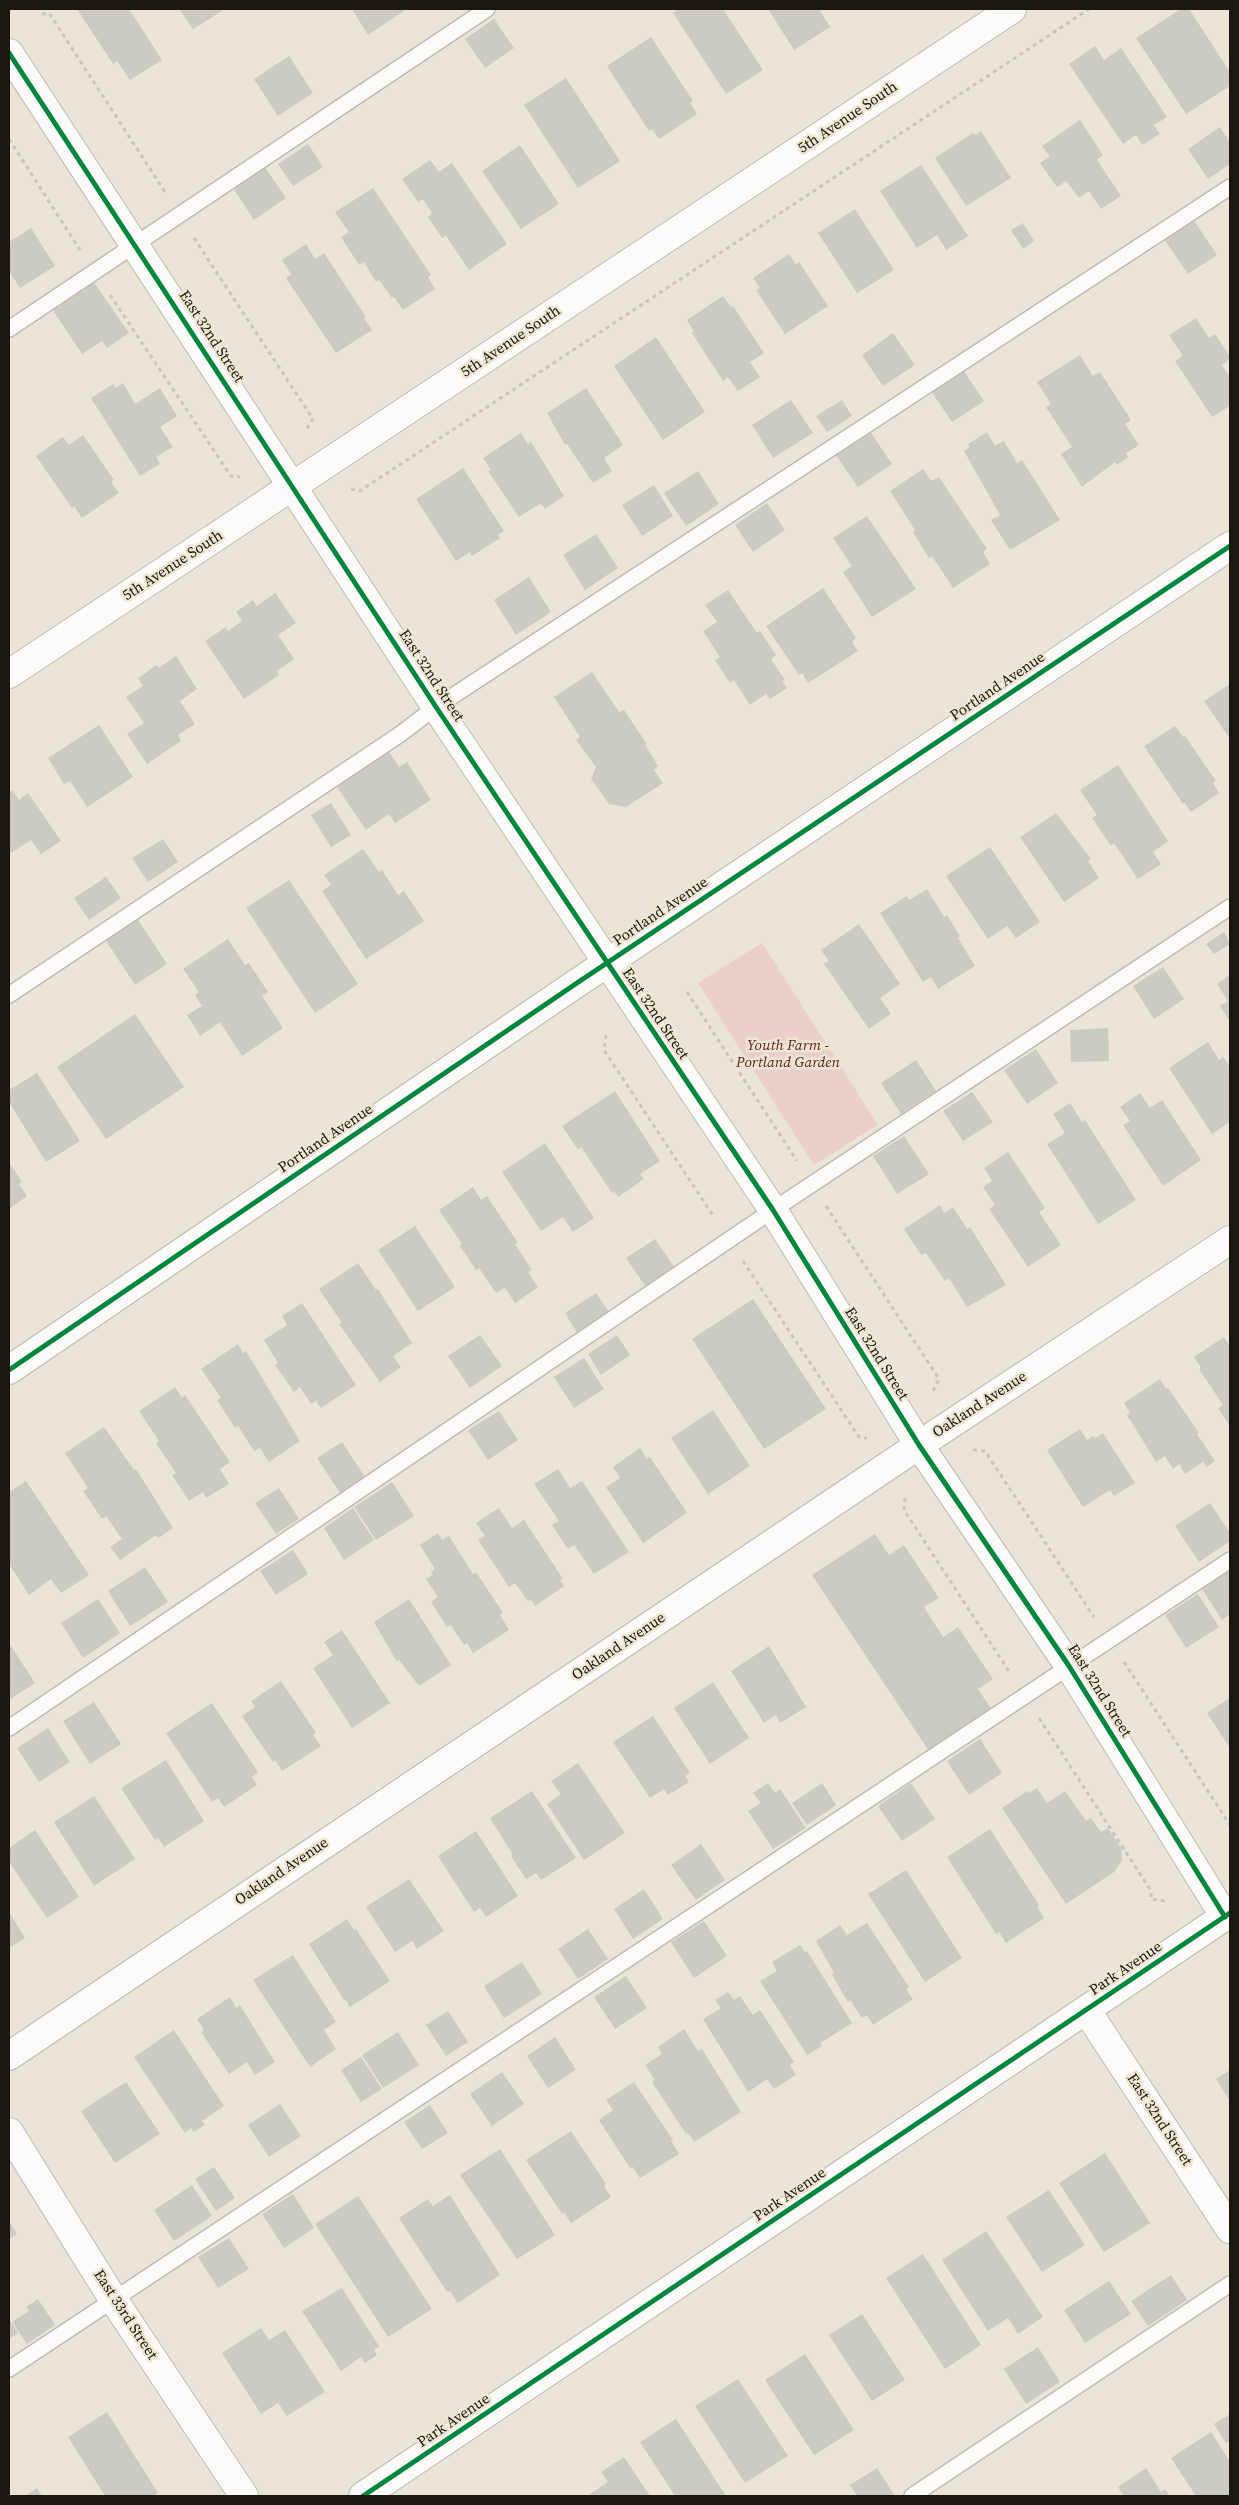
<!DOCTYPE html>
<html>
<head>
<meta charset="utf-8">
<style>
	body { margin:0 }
	#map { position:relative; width:1239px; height:2505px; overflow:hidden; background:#eae4d9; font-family:"Source Serif 4",serif }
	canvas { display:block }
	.frame { position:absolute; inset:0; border:10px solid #1b1710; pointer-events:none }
</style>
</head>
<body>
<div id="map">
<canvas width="1239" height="2505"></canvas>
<div class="frame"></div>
</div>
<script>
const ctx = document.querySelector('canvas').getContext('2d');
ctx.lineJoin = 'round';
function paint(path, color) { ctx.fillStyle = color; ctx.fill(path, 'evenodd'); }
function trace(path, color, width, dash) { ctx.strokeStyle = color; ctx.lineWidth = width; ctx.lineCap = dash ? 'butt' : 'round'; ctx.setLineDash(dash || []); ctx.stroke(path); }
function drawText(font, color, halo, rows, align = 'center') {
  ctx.font = font + ' "Source Serif 4",serif'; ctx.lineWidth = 5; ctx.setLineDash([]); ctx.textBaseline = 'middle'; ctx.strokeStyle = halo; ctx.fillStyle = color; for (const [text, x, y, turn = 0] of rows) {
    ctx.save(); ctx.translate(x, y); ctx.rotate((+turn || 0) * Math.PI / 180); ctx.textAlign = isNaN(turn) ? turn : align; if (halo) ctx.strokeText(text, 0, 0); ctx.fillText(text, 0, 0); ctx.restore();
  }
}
paint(new Path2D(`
	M762 943 878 1125 814 1165 698 983Z`), '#ebcfca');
paint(new Path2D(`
	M77 9H129L162 60 130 80 117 61 113 64Z
	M179 9H225L193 29Z
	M352 9H402L404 11 368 35Z
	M679 9H723L763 70 726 94 673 13Z
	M768 9H819L830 27 794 50Z
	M1181 9H1189L1230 72V86L1186 114 1136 38Z
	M494 19 514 48 485 68 465 39Z
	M651 37 693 101 690 103 697 114 659 139 652 129 649 131 607 66Z
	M1095 46 1104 60 1121 48 1167 117 1154 125 1160 134 1142 145 1136 135 1123 144 1069 64Z
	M289 56 313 93 278 116 254 79Z
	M566 78 620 161 578 188 524 105Z
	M1080 120 1103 155 1097 160 1121 196 1101 209 1089 191 1079 198 1066 181 1057 187 1040 163 1050 156 1042 146Z
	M1220 127 1230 143V164L1208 179 1188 149Z
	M981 131 1011 178 966 206 935 158 973 133 975 135Z
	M308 144 323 167 293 186 278 164Z
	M520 145 559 204 521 229 482 171Z
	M430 160 439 172 452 163 507 244 469 270 446 236 442 238 428 217 432 213 423 199 418 202 402 179Z
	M921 165 968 236 946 250 937 235 917 248 880 191Z
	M264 166 286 198 254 220 233 188Z
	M373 188 431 275 428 277 435 289 403 310 394 297 392 298 379 280 376 282 364 262 359 265 341 237 349 232 335 212Z
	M855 209 894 270 857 293 818 233Z
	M1193 219 1217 255 1188 274 1164 239Z
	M1023 223 1034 241 1023 249 1011 230Z
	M31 228 55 266 20 288 9 271V242Z
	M306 244 315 259 324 253 366 317 364 318 372 330 336 353 286 278 291 274 282 260Z
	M789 254 796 265 799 262 828 306 785 334 756 290 760 288 753 278Z
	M93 281 129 333 107 348 102 341 82 354 52 309Z
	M723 296 731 307 733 306 764 353 750 362 760 377 738 391 728 377 723 381 692 333 694 332 687 320Z
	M1196 318 1209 338 1215 334 1230 357V359L1222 365 1230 378V406L1212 417 1175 361 1183 356 1169 335Z
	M893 333 915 365 883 386 862 355Z
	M656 337 705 412 663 440 614 366Z
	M1080 355 1093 376 1100 372 1131 420 1125 424 1139 445 1126 453 1128 457 1117 465 1115 462 1082 487 1061 454 1072 447 1046 407 1051 404 1037 382Z
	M961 367 984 401 952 422 929 388Z
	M123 383 135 404 160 388 177 416 160 427 173 447 156 457 160 464 140 476 91 398 113 384 116 388Z
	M586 388 623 445 604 458 612 471 593 483 567 444 565 445 547 413Z
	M791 400 813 433 773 458 752 425Z
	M842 400 852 416 827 432 816 416Z
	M869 430 892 464 858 487 835 454Z
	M987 432 995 446 1004 441 1017 463 1022 460 1060 520 1010 550 991 520 1000 515 964 451 970 447 968 444Z
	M521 433 528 444 531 442 564 496 545 509 541 503 519 517 488 471 491 470 483 458Z
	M83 435 114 480 111 482 119 493 82 518 74 506 72 508 36 456 63 437 69 445Z
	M463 468 504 531 498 535 500 538 472 556 470 552 456 561 416 499Z
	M923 469 931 481 939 477 987 549 983 552 990 564 953 588 932 556 929 558 913 532 915 530 890 491Z
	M698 471 719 504 686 526 664 493Z
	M654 485 673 516 642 536 622 505Z
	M767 503 785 530 753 552 735 525Z
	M867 516 916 589 872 617 843 572 852 566 833 538Z
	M596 534 618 568 585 590 563 555Z
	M529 577 551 612 516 635 494 600Z
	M823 588 856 638 852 642 858 651 808 683 802 673 799 675 766 626Z
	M728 590 757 633 760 631 776 655 771 659 785 680 782 681 787 688 770 699 766 694 750 705 734 680 730 683 715 660 720 657 703 631 717 622 705 605Z
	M275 593 296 623 278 635 294 659 277 671 279 675 244 699 205 641 226 627 228 631 242 621 236 612 253 600 257 606Z
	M176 656 197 689 180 701 195 724 178 735 181 741 147 764 127 734 144 723 126 697 143 686 138 678 157 665 159 668Z
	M592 672 619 712 624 710 647 744 645 745 658 766 654 770 663 783 626 807 609 804 591 779 596 767 576 740 580 737 554 697Z
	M1230 684V739L1204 701Z
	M99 725 133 777 87 807 70 781 64 784 48 758Z
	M1175 726 1183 737 1185 736 1216 781 1213 783 1219 793 1191 812 1185 803 1183 804 1144 746Z
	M387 749 399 767 407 762 431 800 395 823 389 814 366 830 335 784Z
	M1118 765 1168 841 1153 852 1161 864 1138 879 1114 843 1111 846 1092 818 1097 815 1080 790Z
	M12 790 19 800 28 793 61 841 41 854 31 840 11 853 9 851V792Z
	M331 803 351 835 331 847 311 815Z
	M1056 813 1091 859 1088 861 1099 878 1064 902 1020 837Z
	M163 839 178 862 148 882 132 858Z
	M990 847 1040 922 1016 938 1007 926 988 939 946 876Z
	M363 849 379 872 382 870 398 895 404 891 424 921 366 959 322 891 331 885 324 875Z
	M106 877 121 898 89 920 74 898Z
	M289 880 358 984 315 1013 246 908Z
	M927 889 944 917 947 915 960 936 958 938 975 966 938 989 931 977 923 982 880 913 907 896 909 900Z
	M137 918 167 964 135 985 105 939Z
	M859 924 900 984 880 998 891 1014 869 1029 824 964 829 961 821 950Z
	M1224 932 1230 944 1214 954 1206 944Z
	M228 939 245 965 249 963 268 992 262 996 283 1028 242 1056 220 1022 200 1036 187 1015 202 1006 195 995 199 992 183 969Z
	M1163 967 1184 999 1154 1019 1133 986Z
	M1230 975V1019L1229 1020 1220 1006 1228 1001 1217 984Z
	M135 1014 184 1087 106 1139 57 1067Z
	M1108 1028 1109 1061 1071 1062 1070 1030Z
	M1208 1042 1219 1060 1223 1057 1230 1067V1122L1212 1134 1169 1068Z
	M1036 1049 1058 1083 1027 1104 1004 1070Z
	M916 1060 936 1091 901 1114 881 1083Z
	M37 1073 80 1141 46 1162 9 1102V1090Z
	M615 1091 660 1161 640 1174 644 1179 618 1197 614 1191 612 1193 581 1147 578 1150 562 1126Z
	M972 1092 993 1122 963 1141 943 1111Z
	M1140 1093 1150 1108 1162 1100 1201 1160 1163 1186 1123 1125 1130 1121 1120 1107Z
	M1070 1103 1082 1122 1085 1120 1136 1200 1098 1224 1047 1144 1065 1133 1053 1114Z
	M904 1136 929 1174 897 1194 873 1156Z
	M545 1143 594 1218 573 1232 563 1217 541 1231 502 1172Z
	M1008 1152 1045 1208 1039 1212 1061 1245 1028 1267 989 1209 995 1205 983 1187 992 1181 984 1168Z
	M9 1162 22 1182 19 1184 27 1196 9 1209Z
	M473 1187 481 1200 487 1196 518 1243 515 1244 532 1270 528 1272 538 1287 515 1303 505 1288 496 1293 479 1268 476 1270 460 1246 462 1244 439 1210Z
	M940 1205 944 1213 953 1207 967 1229 970 1227 1006 1285 967 1307 949 1278 945 1281 926 1253 921 1255 904 1229Z
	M415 1226 455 1287 418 1311 378 1250Z
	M655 1239 675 1268 646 1287 626 1258Z
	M358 1263 376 1290 378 1289 412 1343 393 1356 401 1367 380 1382 339 1324 342 1323 319 1289Z
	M596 1293 609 1312 577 1333 565 1313Z
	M753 1299 826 1409 764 1449 692 1339Z
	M302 1303 356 1385 321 1408 316 1401 311 1404 300 1387 294 1392 275 1365 278 1363 264 1340 287 1325 282 1316Z
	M480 1335 502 1366 470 1388 448 1356Z
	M617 1335 630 1355 601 1375 588 1354Z
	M1224 1337 1230 1347V1426L1218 1408 1223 1405 1199 1369 1201 1368 1194 1357Z
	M238 1344 243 1353 246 1351 300 1441 269 1462 260 1448 254 1451 238 1426 235 1428 217 1400 221 1398 201 1369Z
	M584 1358 604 1389 574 1408 554 1377Z
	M1160 1379 1166 1389 1168 1388 1199 1433 1197 1434 1215 1461 1207 1467 1203 1462 1185 1474 1179 1464 1173 1469 1165 1456 1156 1462 1127 1415 1130 1413 1124 1403Z
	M175 1387 182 1398 185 1395 230 1462 220 1469 229 1484 206 1498 203 1492 189 1501 172 1475 176 1473 156 1443 159 1441 139 1411Z
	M713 1410 750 1466 708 1494 671 1438Z
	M499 1411 518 1440 488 1460 468 1430Z
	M104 1427 134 1470 136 1469 173 1528 158 1538 156 1535 120 1560 110 1547 122 1539 106 1516 102 1519 83 1491 88 1488 65 1453Z
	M1080 1429 1087 1440 1093 1436 1095 1438 1103 1433 1135 1483 1114 1496 1110 1490 1083 1507 1047 1450Z
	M342 1442 365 1477 340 1493 317 1458Z
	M640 1448 647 1459 650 1457 687 1513 643 1543 606 1487 620 1478 613 1467Z
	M558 1469 570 1488 582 1481 629 1552 594 1574 574 1545 568 1549 552 1525 559 1521 534 1484Z
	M26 1481 89 1575 61 1593 51 1579 29 1595 9 1564V1492Z
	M392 1482 414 1516 376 1540 354 1507Z
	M279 1488 299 1519 276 1534 255 1503Z
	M1210 1503 1230 1533V1541L1199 1562 1175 1526Z
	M353 1508 374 1540 344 1560 324 1528Z
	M499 1508 512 1528 524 1520 563 1579 560 1580 564 1586 535 1606 531 1600 528 1601 515 1583 509 1587 478 1540 485 1536 476 1523Z
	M438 1533 442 1540 449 1536 473 1574 476 1572 503 1613 500 1615 509 1630 473 1653 467 1643 464 1645 451 1625 447 1627 431 1602 438 1597 426 1579 433 1575 431 1572 435 1569 420 1545Z
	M875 1534 889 1555 904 1545 939 1598 924 1607 943 1637 958 1627 993 1679 978 1689 992 1710 929 1751 812 1575Z
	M293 1550 308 1574 276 1595 260 1571Z
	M145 1567 168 1602 130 1626 108 1591Z
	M1230 1570V1614L1222 1620 1202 1589Z
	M1198 1594 1219 1627 1186 1648 1165 1615Z
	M98 1599 120 1633 83 1658 61 1623Z
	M409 1599 451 1665 419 1686 399 1660 397 1662 374 1622Z
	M342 1630 390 1703 352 1728 313 1668 333 1655 324 1642Z
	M11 1646 35 1683 9 1700V1647Z
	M769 1646 806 1707 780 1723 776 1715 764 1723 731 1671Z
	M281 1681 316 1733 313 1735 321 1746 282 1771 275 1760 273 1762 242 1716 255 1707 251 1701Z
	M713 1682 749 1738 710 1764 674 1708Z
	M1230 1698V1748L1207 1713Z
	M94 1702 121 1744 90 1764 63 1721Z
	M212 1703 258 1772 252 1777 257 1785 224 1807 218 1798 212 1802 166 1733Z
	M653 1716 690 1773 685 1776 689 1782 668 1795 664 1789 650 1798 613 1742Z
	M48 1728 70 1762 39 1782 17 1748Z
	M980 1739 1002 1773 969 1795 947 1761Z
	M166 1760 204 1821 164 1847 158 1838 155 1840 121 1788Z
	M578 1763 625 1833 584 1860 547 1804 561 1794 551 1781Z
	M768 1783 775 1793 780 1789 806 1828 773 1849 748 1811 761 1803 753 1793Z
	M822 1783 836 1805 807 1825 792 1803Z
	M911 1783 935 1819 902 1841 878 1806Z
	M1037 1788 1047 1803 1065 1791 1086 1821 1091 1818 1101 1832 1108 1828 1121 1848 1122 1861 1114 1872 1066 1904 1002 1808 1027 1791 1028 1793Z
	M532 1791 576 1858 541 1880 536 1873 526 1879 511 1856 513 1855 490 1818Z
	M94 1796 135 1859 94 1886 54 1822Z
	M990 1829 1039 1905 1037 1907 1044 1918 1006 1943 999 1932 996 1934 947 1857Z
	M35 1830 79 1897 47 1918 9 1862V1848Z
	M476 1831 518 1896 486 1917 480 1908 474 1912 438 1856Z
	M701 1844 725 1880 696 1900 671 1865Z
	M906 1870 962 1958 925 1982 868 1894Z
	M409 1879 444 1931 417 1949 412 1941 395 1952 366 1907Z
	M644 1889 663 1919 633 1939 614 1909Z
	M9 1912 25 1938 9 1948Z
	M347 1919 354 1930 356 1929 390 1981 350 2007 345 1999 344 2000 309 1944Z
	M704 1921 727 1956 694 1978 671 1942Z
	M867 1923 909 1987 906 1989 913 1999 873 2025 867 2015 862 2018 850 2000 848 2002 832 1975 834 1973 816 1941 840 1925 847 1935Z
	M588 1929 608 1959 578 1979 558 1949Z
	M800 1945 805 1952 807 1951 852 2023 820 2043 822 2046 807 2055 760 1981 777 1971 772 1962Z
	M293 1955 336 2022 324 2030 336 2049 310 2067 253 1980Z
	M522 1962 542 1994 504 2018 484 1986Z
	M626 1976 647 2008 615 2029 594 1997Z
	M728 1992 734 2000 740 1996 753 2015 760 2010 794 2062 790 2065 796 2075 774 2089 767 2079 748 2092 703 2019 721 2008 715 2000Z
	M230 1997 236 2008 240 2005 275 2062 255 2075 247 2062 229 2074 201 2032 204 2030 197 2019Z
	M448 2011 468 2042 446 2056 426 2025Z
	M684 2029 698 2051 702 2049 741 2112 694 2142 688 2133 686 2134 652 2082 655 2080 645 2065 662 2054 658 2047Z
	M174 2030 224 2106 202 2121 205 2125 194 2132 191 2128 185 2133 134 2057Z
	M398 2032 419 2065 383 2088 362 2055Z
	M555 2037 576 2070 548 2088 527 2056Z
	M361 2057 382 2089 361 2102 341 2070Z
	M1230 2070V2101L1216 2079Z
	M502 2072 524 2104 492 2126 470 2094Z
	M126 2082 160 2134 115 2163 81 2111Z
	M634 2082 673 2140 671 2141 679 2154 640 2178 633 2167 630 2168 599 2120 613 2110 606 2100Z
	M280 2104 301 2136 269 2157 248 2125Z
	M430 2105 448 2133 422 2149 404 2122Z
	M571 2131 606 2184 604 2186 611 2197 571 2223 564 2212 562 2214 526 2160Z
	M500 2149 555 2235 517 2259 460 2175Z
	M1105 2153 1150 2223 1104 2252 1059 2183Z
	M214 2167 235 2198 216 2211 195 2179Z
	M192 2185 212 2216 174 2241 154 2210Z
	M1049 2190 1085 2245 1042 2272 1006 2217Z
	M293 2194 314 2228 284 2248 262 2214Z
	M450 2195 500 2275 458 2303 450 2291 447 2292 399 2218 428 2199 433 2206Z
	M358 2196 432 2309 388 2337 315 2224Z
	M9 2221 17 2234 9 2239Z
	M986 2231 1043 2317 1018 2334 1008 2318 988 2331 942 2260Z
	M229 2238 249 2269 218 2288 198 2257Z
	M923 2254 981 2345 945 2369 886 2278Z
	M1171 2275 1187 2300 1148 2326 1131 2301Z
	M1109 2281 1131 2314 1085 2343 1064 2310Z
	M342 2288 379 2346 374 2350 377 2355 365 2363 361 2357 341 2371 302 2311Z
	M38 2299 55 2325 27 2344 12 2322 29 2311 26 2307Z
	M862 2314 905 2380 872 2401 829 2335Z
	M9 2319 18 2333 9 2339Z
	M261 2328 269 2340 285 2330 325 2392 287 2416 278 2403 261 2414 222 2353Z
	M1038 2347 1060 2382 1026 2404 1004 2369Z
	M805 2354 854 2430 814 2455 765 2380Z
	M738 2379 788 2456 745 2483 695 2406Z
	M107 2412 158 2493 152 2496H105L68 2437Z
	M1230 2414V2441L1226 2443 1214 2424Z
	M676 2419 726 2496H675L640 2442Z
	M1211 2432 1230 2462V2496H1196L1171 2458Z
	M624 2457 650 2496H591L590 2494 608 2482 601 2472Z
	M877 2468 895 2496H857L850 2485Z
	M1146 2468 1161 2492 1165 2489 1170 2496H1124L1118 2487Z
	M37 2488 42 2496H25Z`), '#cccbc2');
const lane = new Path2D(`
	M9 329 487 9
	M9 995 399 735 436 707 1230 187
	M9 1728 773 1210 1230 907
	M9 2369 1230 1560
	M912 2496 1230 2284`);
const street = new Path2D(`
	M9 53 436 707 773 1210 919 1445 1069 1666 1225 1917
	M9 674 1012 9
	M1087 2011 1230 2229
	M9 2056 919 1445 1230 1240
	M9 2132 113 2299 244 2496`);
const secondary = new Path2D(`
	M9 1370 574 985 1230 546
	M363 2496 1230 1913`);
trace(lane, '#bfbbb2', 18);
trace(street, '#bfbbb2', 30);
trace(secondary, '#bfbbb2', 30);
trace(new Path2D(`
	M42 14 49 13 165 192
	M9 139 80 250
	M194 238 313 419 305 432
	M110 295 231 476 240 477
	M351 489 360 491 1089 9
	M687 992 797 1161
	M606 1035 604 1050 714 1217
	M826 1206 939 1379 932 1393
	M743 1261 859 1437 867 1438
	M973 1450 985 1451 1094 1617
	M905 1498 904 1510 1010 1673
	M1124 1662 1230 1825
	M1039 1718 1151 1891V1899L1165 1901`), '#c7c5c2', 3, [4, 4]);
trace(lane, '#fcfbf9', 15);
trace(street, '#fcfbf9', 28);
trace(secondary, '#fcfbf9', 28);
trace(new Path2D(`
	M9 53 436 707 773 1210 919 1445 1069 1666 1225 1917
	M9 1370 574 985 1230 546
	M363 2496 1230 1913`), '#00873e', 5);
drawText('15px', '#1b1710', '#f0e7d3', [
	["5th Avenue South",848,118,-34],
	["East 32nd Street",211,337,57],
	["5th Avenue South",511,342,-34],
	["5th Avenue South",173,566,-33],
	["East 32nd Street",431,676,57],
	["Portland Avenue",998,687,-34],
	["Portland Avenue",661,912,-34],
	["East 32nd Street",655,1014,56],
	["Portland Avenue",326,1139,-34],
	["East 32nd Street",876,1354,58],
	["Oakland Avenue",980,1405,-33],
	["Oakland Avenue",619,1647,-34],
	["East 32nd Street",1099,1691,58],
	["Oakland Avenue",282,1872,-34],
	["Park Avenue",1126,1969,-34],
	["East 32nd Street",1159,2120,57],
	["Park Avenue",790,2195,-34],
	["East 33rd Street",125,2315,57],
	["Park Avenue",454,2421,-34]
]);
drawText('italic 15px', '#622126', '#f0e7d3', [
	["Youth Farm -",788,1046],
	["Portland Garden",788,1063]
]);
</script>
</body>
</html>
